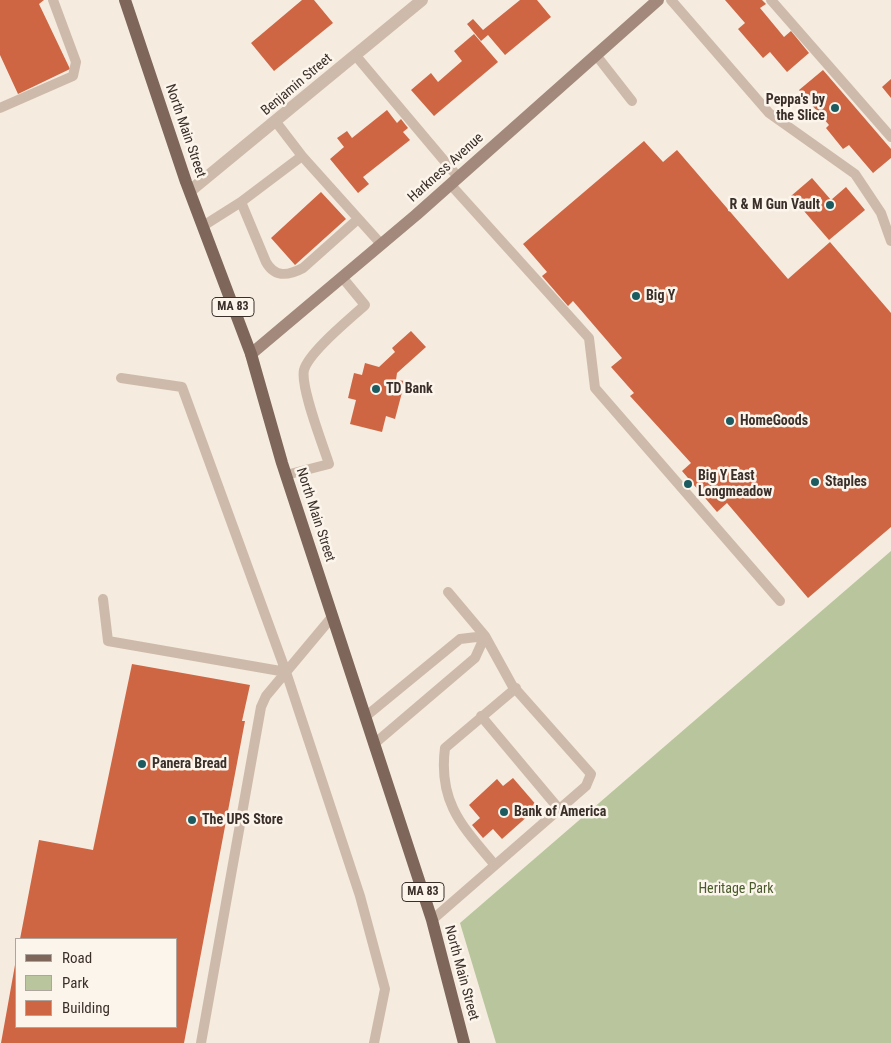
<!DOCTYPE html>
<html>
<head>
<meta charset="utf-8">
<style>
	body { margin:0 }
	#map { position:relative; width:891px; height:1043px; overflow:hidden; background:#f5ebdf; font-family:"Roboto Condensed",sans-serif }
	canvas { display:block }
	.legend { position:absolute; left:15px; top:938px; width:162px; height:90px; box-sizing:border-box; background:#fbf5ec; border:1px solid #aea69e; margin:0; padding:6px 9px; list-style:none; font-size:15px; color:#3b2f2a }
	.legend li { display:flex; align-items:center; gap:10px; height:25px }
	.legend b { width:25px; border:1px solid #aea69e }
</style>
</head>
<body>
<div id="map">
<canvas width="891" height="1043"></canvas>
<ul class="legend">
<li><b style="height:6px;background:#7e665a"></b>Road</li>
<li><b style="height:14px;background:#b8c59d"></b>Park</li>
<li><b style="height:14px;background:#ce6644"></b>Building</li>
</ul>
</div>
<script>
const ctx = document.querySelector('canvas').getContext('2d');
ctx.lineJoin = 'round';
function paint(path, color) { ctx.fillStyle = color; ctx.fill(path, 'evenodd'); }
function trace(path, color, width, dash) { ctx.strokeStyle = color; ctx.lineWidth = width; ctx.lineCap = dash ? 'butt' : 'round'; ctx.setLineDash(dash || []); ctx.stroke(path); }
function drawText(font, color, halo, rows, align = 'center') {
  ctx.font = font + ' "Roboto Condensed",sans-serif'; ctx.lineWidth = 5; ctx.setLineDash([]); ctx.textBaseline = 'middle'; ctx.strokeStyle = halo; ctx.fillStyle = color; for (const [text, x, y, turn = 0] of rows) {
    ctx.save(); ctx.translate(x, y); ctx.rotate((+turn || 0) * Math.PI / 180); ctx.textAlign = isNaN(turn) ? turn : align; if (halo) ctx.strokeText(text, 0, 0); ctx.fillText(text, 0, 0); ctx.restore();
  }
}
paint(new Path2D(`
	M891 551V1043H496L460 923Z`), '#b8c59d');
paint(new Path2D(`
	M0 0H44L39 4 70 69 18 94 0 55Z
	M302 0H314L333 23 274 71 251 43Z
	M520 0H537L551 17 505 55 488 35 481 41 467 24 473 19 483 30Z
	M725 0H762L766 4 760 8 784 37 791 31 809 53 787 72 770 52 763 58 738 29 745 23Z
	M474 34 498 62 434 116 411 90 431 73 438 82 462 61 454 51Z
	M823 70 891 149V158L873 173 849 145 843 149 826 128 829 125 799 90Z
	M891 79V98L882 87Z
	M387 110 397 123 401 119 408 128 403 132 410 140 363 177 369 184 358 193 330 159 344 147 337 138 347 131 352 138Z
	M644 141 663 162 677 150 788 279 830 242 891 313V527L808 598 727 503 717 512 682 471 691 463 630 396 634 393 611 367 622 358 573 301 568 306 542 276 547 272 523 244Z
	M812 178 831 200 846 187 865 210 829 240 791 196Z
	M321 192 346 219 295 265 271 238Z
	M411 331 426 347 397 373 396 380 405 381 395 419 386 416 382 432 350 424 356 400 348 398 354 373 362 375 365 363 379 367 395 352 392 348Z
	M132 664 250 685 242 721H245L184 1043H1L15 965 16 1027H176V939H20L39 840 93 850Z
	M513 778 538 807 502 839 493 829 483 838 472 825 480 818 469 805 497 779 503 786Z`), '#ce6644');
trace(new Path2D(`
	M671 0 769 113 855 174 881 213 891 241
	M771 0 891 137
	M596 55 632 101
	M356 56 458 177
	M0 108 73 76 76 62 53 0
	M276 122 302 156 381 244
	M450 184 589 338 595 388 780 601
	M241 202 266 262C275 278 288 276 303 268L358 219
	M203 226 241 202 302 156
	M121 378 182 387 286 672 360 896 385 989 374 1043
	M286 475 329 464C323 445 300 387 304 370 309 352 350 319 365 305L342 277
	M103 599 108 641 286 672
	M481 716 559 809
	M365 717 460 639 485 636
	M374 744 475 658 485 636
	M494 864C462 826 438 802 445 748L516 688
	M432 920 586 786 591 774 512 685 485 636 448 592
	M201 1043 261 707 266 696 332 617`), '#cebaaa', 10);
trace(new Path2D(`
	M190 191 422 0`), '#cebaaa', 12);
trace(new Path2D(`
	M251 354 416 215 658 0`), '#a2897b', 12);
trace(new Path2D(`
	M125 0 186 182 251 354 282 463 432 920 464 1043`), '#7e665a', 12);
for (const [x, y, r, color] of [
	[835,108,5,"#1c5b60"],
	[830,205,5,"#1c5b60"],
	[636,296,5,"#1c5b60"],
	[376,389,5,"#1c5b60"],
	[730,421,5,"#1c5b60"],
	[815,482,5,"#1c5b60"],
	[688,484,5,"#1c5b60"],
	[142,764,5,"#1c5b60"],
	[504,812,5,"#1c5b60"],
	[192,820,5,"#1c5b60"]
]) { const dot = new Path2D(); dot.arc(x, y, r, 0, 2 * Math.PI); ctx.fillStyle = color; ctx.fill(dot); trace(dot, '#fbf5ec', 2); }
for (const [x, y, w] of [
	[233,307,42],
	[423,892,42]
]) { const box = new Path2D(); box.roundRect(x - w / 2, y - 9.5, w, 19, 4); ctx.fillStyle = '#fbf5ec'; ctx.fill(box); trace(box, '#3b2f2a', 1); }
drawText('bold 12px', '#3b2f2a', null, [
	["MA 83",233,307],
	["MA 83",423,892]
]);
drawText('14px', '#3b2f2a', '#fbf5ec', [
	["Benjamin Street",297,85,-40],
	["North Main Street",185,131,71],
	["Harkness Avenue",446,168,-42],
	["North Main Street",315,515,72],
	["North Main Street",461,973,75]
]);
drawText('bold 14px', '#3b2f2a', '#fbf5ec', [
	["Peppa's by",825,100,"right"],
	["the Slice",825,116,"right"],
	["R & M Gun Vault",820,205,"right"],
	["Big Y",646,296],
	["TD Bank",386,389],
	["HomeGoods",740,421],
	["Big Y East",698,476],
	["Longmeadow",698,492],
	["Staples",825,482],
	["Panera Bread",152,764],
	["Bank of America",514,812],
	["The UPS Store",202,820]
], 'left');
drawText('14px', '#4a5b2b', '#fbf5ec', [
	["Heritage Park",736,889]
]);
</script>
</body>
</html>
